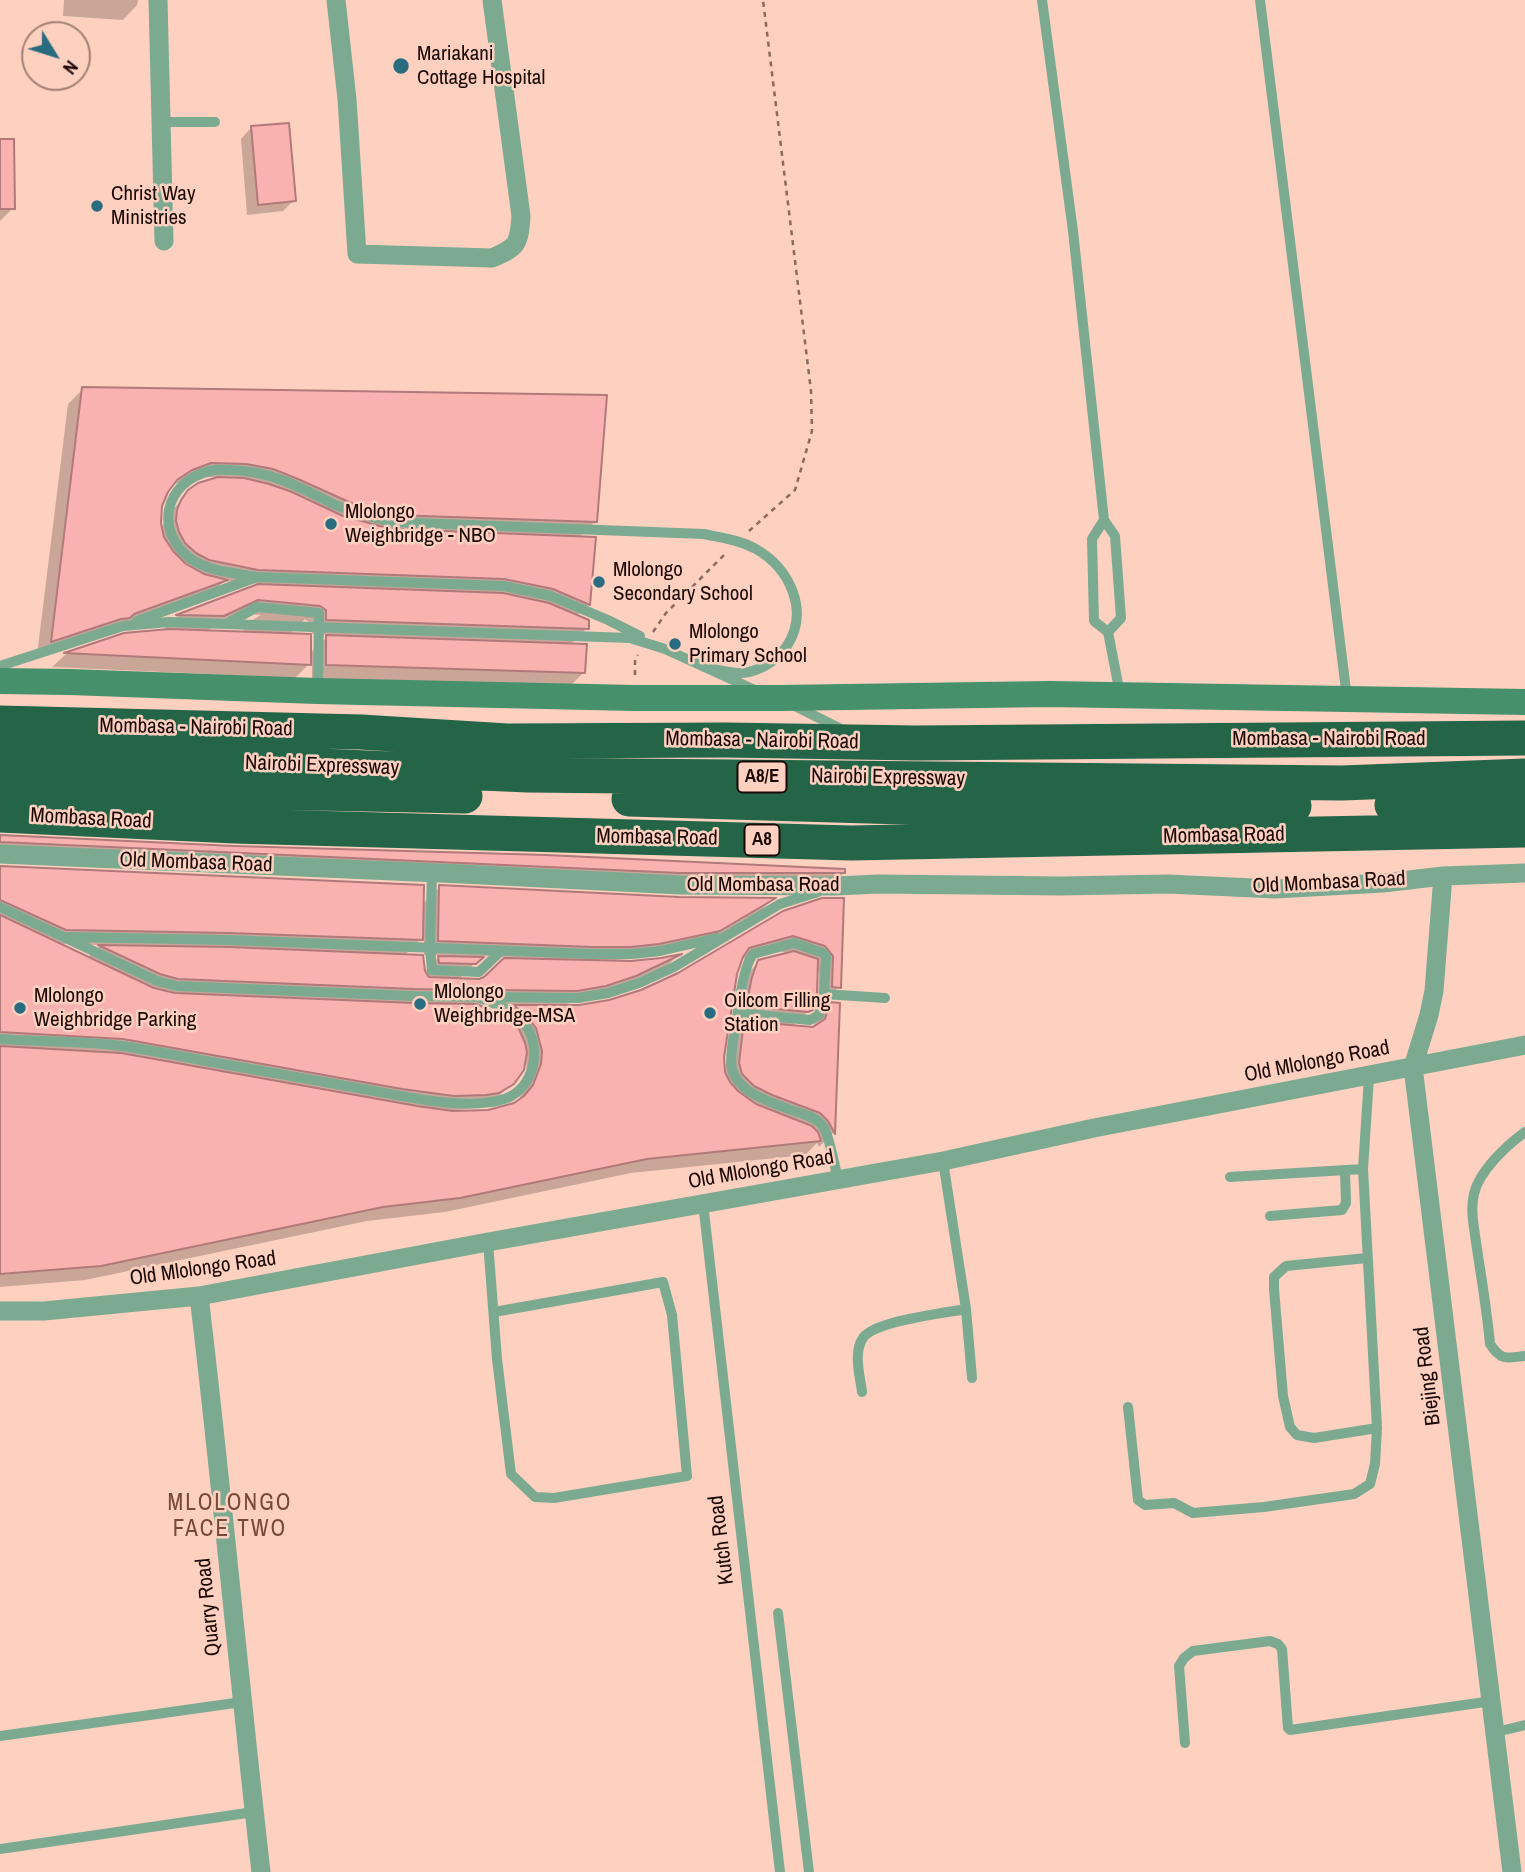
<!DOCTYPE html>
<html>
<head>
<meta charset="utf-8">
<style>
	body { margin:0 }
	#map { position:relative; width:1525px; height:1872px; overflow:hidden; background:#fdd0c0; font-family:"Archivo Narrow",sans-serif }
	canvas { display:block }
	.north { position:absolute; left:21px; top:21px; width:70px; height:70px; box-sizing:border-box; background:#fdd0c0; border:2px solid #a38075; border-radius:50%; rotate:128deg; font-size:19px; font-weight:700; line-height:28px; text-align:center; color:#1c0904 }
	.north::after { content:''; display:block; margin:auto; width:24px; height:32px; background:#2a6c7f; clip-path:polygon(50% 0,100% 100%,50% 72%,0 100%) }
</style>
</head>
<body>
<div id="map">
<canvas width="1525" height="1872"></canvas>
<div class="north">N</div>
</div>
<script>
const ctx = document.querySelector('canvas').getContext('2d');
ctx.lineJoin = 'round';
function paint(path, color) { ctx.fillStyle = color; ctx.fill(path, 'evenodd'); }
function trace(path, color, width, dash) { ctx.strokeStyle = color; ctx.lineWidth = width; ctx.lineCap = dash ? 'butt' : 'round'; ctx.setLineDash(dash || []); ctx.stroke(path); }
function drawText(font, color, halo, rows, align = 'center') {
  ctx.font = font + ' "Archivo Narrow",sans-serif'; ctx.lineWidth = 5; ctx.setLineDash([]); ctx.textBaseline = 'middle'; ctx.strokeStyle = halo; ctx.fillStyle = color; for (const [text, x, y, turn = 0] of rows) {
    ctx.save(); ctx.translate(x, y); ctx.rotate((+turn || 0) * Math.PI / 180); ctx.textAlign = isNaN(turn) ? turn : align; if (halo) ctx.strokeText(text, 0, 0); ctx.fillText(text, 0, 0); ctx.restore();
  }
}
paint(new Path2D(`
	M64 0H138L137 5 123 20 63 16Z
	M251 128 294 200 283 211 247 215 241 139Z
	M0 141 13 208 0 221Z
	M83 389 595 522 578 538 589 604 576 616 587 628 570 645 583 673 569 687 312 679V661L295 678 52 667 65 655 125 635 161 632 177 616 264 584 224 581 211 594 37 655 68 404ZM195 477H218L189 492 167 516 161 530 159 523 161 505 168 489 175 484ZM242 613 261 615 254 619 240 634 204 632ZM305 619 312 625V634L329 635 309 654 289 635Z
	M0 837 844 873 829 887 0 856Z
	M0 868 422 905 440 887 679 899 772 900 759 912 703 945 643 958 615 960V963L661 960 676 957 665 968 590 1000 559 1005V1007H579L610 1002 642 992 842 900 839 987 824 1001H818L819 972H816L811 1009 791 1027 813 1028 816 1018 830 1004H838L833 1133 819 1147 817 1143 805 1155 631 1173 445 1212 367 1221 85 1280 0 1287ZM424 936V955H441L423 973 404 956ZM57 944 101 945 87 958ZM777 950 790 954 759 962 744 977 733 1020 746 1022 730 1037 725 1070H723V1049L735 973 740 960ZM482 956 508 957 482 981 458 980ZM471 1003 517 1004 502 1018ZM526 1056 527 1079 518 1102 487 1112H459L458 1110 483 1107 491 1104 518 1077Z`), '#0003');
const building = new Path2D(`
	M289 123 296 201 258 205 251 126Z
	M0 139H14L15 209H0Z
	M82 387 607 395 597 522 393 515 349 502 298 479 273 469 246 464 211 463 192 470 177 480 168 492 162 506 161 523 164 537 173 551 186 564 204 574 228 580 134 614 130 618 121 619 51 642Z
	M218 477 244 478 269 484 292 492 343 516 391 529 596 537 590 605 553 589 504 579 258 570 209 560 196 553 185 543 179 532 176 521 177 510 181 500 188 490 198 483Z
	M258 584 503 593 549 603 589 620V629L326 620V610L320 606 258 600 224 616 176 615Z
	M169 629 311 634V665L64 653 124 633Z
	M326 635 587 644 585 673 326 665Z
	M0 835 234 846 546 855 845 869V873H680L0 842Z
	M0 866 424 885 423 940 229 933 66 930 0 900Z
	M439 885 679 897 776 898 720 931 659 944 631 947H592L438 941Z
	M822 898H844L841 988 832 987 833 956 825 946 793 936 749 948 743 957 737 974 724 1057 725 1072 730 1082 738 1091 756 1104 812 1126 818 1132 821 1141 647 1159 460 1198 383 1207 101 1266 0 1274V1046L121 1053 417 1106 453 1111 488 1110 514 1103 524 1096 533 1085 541 1064 542 1051 536 1028 526 1015 513 1005H579L609 1000 641 990 678 973 783 911Z
	M0 915 154 988 175 993 414 1003 477 1004 505 1017 519 1029 525 1043 527 1052 524 1070 514 1084 499 1093 486 1095 454 1096 402 1089 123 1039 0 1032Z
	M98 945 229 947 423 955 425 971 429 977 479 979 484 977 504 958 631 961 661 958 682 954 636 976 606 986 577 991 414 989 178 979 160 974Z
	M794 951 818 959 817 993 813 1010 808 1012 746 1006 752 977 758 960Z
	M438 956 484 957 476 964 439 963Z
	M830 1002 840 1003 835 1134 828 1121 820 1113 772 1095 754 1086 742 1074 739 1063 744 1021 813 1027 825 1019Z`);
paint(building, '#fab2b1');
trace(building, '#b17979', 2);
trace(new Path2D(`
	M749 531 795 490 812 431 811 391 763 0
	M653 632 666 613 727 552
	M635 675V660L638 655`), '#8a6a60', 2.5, [5, 5]);
trace(new Path2D(`
	M1042 0 1073 231 1104 520 1115 536 1121 618 1108 632
	M1260 0 1347 698
	M161 122H215
	M1104 520 1092 539 1094 621 1108 632 1120 694
	M257 577C235 573 210 572 191 559 153 531 165 481 210 471 217 469 225 470 231 470 270 471 298 486 331 503 351 512 371 517 392 522L704 534C722 538 740 540 756 549 789 568 810 610 787 646 776 661 761 671 742 673 730 674 716 669 704 667
	M137 621 257 577 504 586 551 596 608 620 640 636
	M228 623 257 607 319 613 318 691
	M0 666 123 626 169 622 630 638 665 649 755 690
	M795 706 841 729
	M432 873 430 948 432 970 479 972 501 951
	M0 907 157 981 177 986 414 996 578 998 608 993 639 983 674 967 780 904 818 892
	M69 937 229 940 592 954H631L660 951 717 938
	M738 1013 810 1020 819 1015 824 994
	M0 1039C41 1042 82 1041 122 1046 150 1050 179 1056 206 1061 261 1071 315 1080 369 1090 407 1097 465 1110 501 1100 530 1093 542 1057 529 1031 521 1014 500 1005 482 999
	M1525 1132C1507 1145 1479 1171 1474 1194 1470 1209 1474 1227 1476 1242 1481 1276 1487 1310 1490 1344 1501 1361 1507 1358 1525 1356
	M943 1161 966 1309 972 1378
	M1230 1177 1363 1169
	M838 1180C835 1167 830 1139 824 1128 819 1119 807 1115 797 1112 776 1104 739 1095 732 1069 729 1055 735 1031 737 1016 740 999 743 968 753 954L794 943 823 953 826 957 824 994 885 998
	M703 1203 780 1872
	M1270 1216 1342 1210 1346 1203 1345 1170
	M488 1242 497 1359 511 1474 535 1497 554 1498 687 1476 672 1315 663 1282 494 1312
	M1367 1258 1286 1266 1274 1277V1289L1283 1396 1290 1427 1297 1435 1314 1438 1377 1428
	M862 1392C860 1376 853 1352 863 1338 874 1321 945 1313 966 1309
	M1128 1407 1138 1500 1145 1505 1174 1503 1193 1513 1264 1507 1354 1494 1370 1484 1375 1464 1377 1428 1363 1169 1369 1077
	M778 1613 809 1872
	M1496 1732 1525 1725
	M0 1736 242 1702
	M1185 1743 1179 1666 1184 1658 1193 1651 1270 1641 1278 1644 1282 1649 1288 1728 1290 1730 1492 1701
	M0 1849 254 1812`), '#7baa90', 10);
trace(new Path2D(`
	M158 0 164 241
	M336 0 347 99 357 254 492 258C518 247 519 244 521 216L492 0
	M0 854 462 874 680 885 835 886 879 884 1061 886 1168 884 1275 889 1383 883 1443 876 1525 873
	M1443 876 1434 991 1429 1015 1413 1067 1512 1872
	M199 1296C222 1488 239 1680 261 1872
	M0 1311H44L199 1296 488 1242 943 1161 1094 1128 1525 1045`), '#7baa90', 19);
trace(new Path2D(`
	M0 681 70 682 317 691 635 698H780L1049 694 1525 702`), '#46906b', 26);
trace(new Path2D(`
	M0 723 361 732 507 741 726 740 916 743 1525 738
	M0 752 528 775 1342 783 1525 776
	M0 781 168 790 465 796
	M629 799 1005 810 1294 806
	M1392 805 1525 803
	M0 815 235 826 851 843 1525 830`), '#246547', 35);
for (const [x, y, r, color] of [
	[401,66,9,"#2a6c7f"],
	[97,206,7,"#2a6c7f"],
	[331,524,7,"#2a6c7f"],
	[599,582,7,"#2a6c7f"],
	[675,644,7,"#2a6c7f"],
	[420,1004,7,"#2a6c7f"],
	[20,1008,7,"#2a6c7f"],
	[710,1013,7,"#2a6c7f"]
]) { const dot = new Path2D(); dot.arc(x, y, r, 0, 2 * Math.PI); ctx.fillStyle = color; ctx.fill(dot); trace(dot, '#fdd0c0', 2.5); }
for (const [x, y, w] of [
	[762,777,49],
	[762,840,35]
]) { const box = new Path2D(); box.roundRect(x - w / 2, y - 15.5, w, 31, 5); ctx.fillStyle = '#fdd0c0'; ctx.fill(box); trace(box, '#1c0904', 2); }
drawText('bold 19px', '#1c0904', null, [
	["A8/E",762,777],
	["A8",762,840]
]);
drawText('21px', '#1c0904', '#fdd0c0', [
	["Mariakani",417,54],
	["Cottage Hospital",417,78],
	["Christ Way",111,194],
	["Ministries",111,218],
	["Mlolongo",345,512],
	["Weighbridge - NBO",345,536],
	["Mlolongo",613,570],
	["Secondary School",613,594],
	["Mlolongo",689,632],
	["Primary School",689,656],
	["Mlolongo",434,992],
	["Weighbridge-MSA",434,1016],
	["Mlolongo",34,996],
	["Weighbridge Parking",34,1020],
	["Oilcom Filling",724,1001],
	["Station",724,1025]
], 'left');
drawText('21px', '#1c0904', '#fdd0c0', [
	["Mombasa - Nairobi Road",196,728,1],
	["Mombasa - Nairobi Road",1329,739],
	["Mombasa - Nairobi Road",762,741,1],
	["Nairobi Expressway",322,766,2],
	["Nairobi Expressway",888,778,1],
	["Mombasa Road",91,819,3],
	["Mombasa Road",1224,836,-1],
	["Mombasa Road",657,838,1],
	["Old Mombasa Road",196,863,2],
	["Old Mombasa Road",1329,883,-3],
	["Old Mombasa Road",763,885],
	["Old Mlolongo Road",1317,1062,-11],
	["Old Mlolongo Road",761,1170,-10],
	["Old Mlolongo Road",203,1269,-8],
	["Biejing Road",1428,1376,-97],
	["Kutch Road",722,1540,-97],
	["Quarry Road",209,1607,-96]
]);
ctx.letterSpacing = '2px';
drawText('23px', '#784939', '#fdd0c0', [
	["MLOLONGO",230,1504],
	["FACE TWO",230,1530]
]);
ctx.letterSpacing = '0px';
</script>
</body>
</html>
